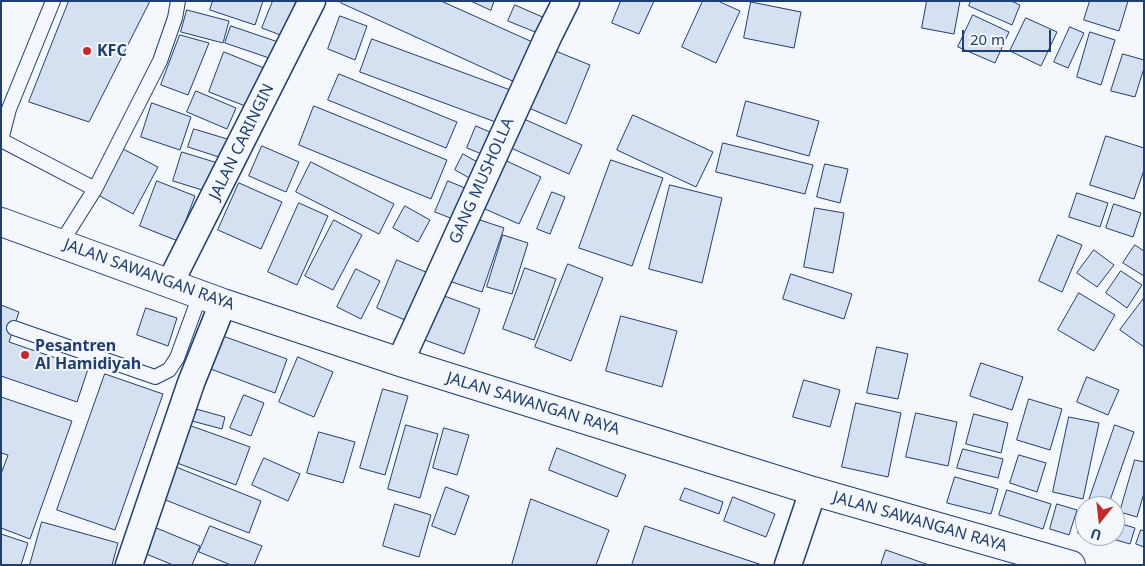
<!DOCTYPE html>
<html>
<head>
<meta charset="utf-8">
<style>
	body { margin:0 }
	#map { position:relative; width:1145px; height:566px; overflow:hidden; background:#f4f7fb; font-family:"Noto Sans",sans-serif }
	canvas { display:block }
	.frame { position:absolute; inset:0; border:2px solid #1d3f73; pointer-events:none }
	.north { position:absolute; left:1075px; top:496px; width:50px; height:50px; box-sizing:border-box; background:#f4f7fb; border:1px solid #9eadc5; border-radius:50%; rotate:196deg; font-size:14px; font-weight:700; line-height:20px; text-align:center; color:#1d3f73 }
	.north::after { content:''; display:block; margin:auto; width:18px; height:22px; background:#c62828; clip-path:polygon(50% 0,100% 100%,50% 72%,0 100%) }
	.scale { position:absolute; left:962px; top:30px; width:89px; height:22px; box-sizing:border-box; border:2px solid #1d3f73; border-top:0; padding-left:6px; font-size:15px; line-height:18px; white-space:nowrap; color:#1d3f73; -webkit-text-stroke:4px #f4f7fb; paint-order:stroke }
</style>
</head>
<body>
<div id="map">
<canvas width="1145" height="566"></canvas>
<div class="frame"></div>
<div class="north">U</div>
<div class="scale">20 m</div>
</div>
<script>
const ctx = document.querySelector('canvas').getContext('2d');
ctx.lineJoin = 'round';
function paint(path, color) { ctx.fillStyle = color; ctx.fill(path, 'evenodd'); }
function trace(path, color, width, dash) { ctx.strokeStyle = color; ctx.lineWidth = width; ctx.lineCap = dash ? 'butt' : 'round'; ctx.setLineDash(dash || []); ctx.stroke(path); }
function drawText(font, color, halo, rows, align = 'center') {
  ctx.font = font + ' "Noto Sans",sans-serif'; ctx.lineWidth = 4; ctx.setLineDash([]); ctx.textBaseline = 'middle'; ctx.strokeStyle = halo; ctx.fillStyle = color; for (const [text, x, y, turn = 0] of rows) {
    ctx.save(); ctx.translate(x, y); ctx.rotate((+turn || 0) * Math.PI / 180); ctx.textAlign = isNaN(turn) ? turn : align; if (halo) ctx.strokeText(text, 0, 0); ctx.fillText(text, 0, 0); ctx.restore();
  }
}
const building = new Path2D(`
	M69 1H150L89 122 29 102Z
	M213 1H263L255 25 210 10Z
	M273 1H296L283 36 262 28Z
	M342 1H441L537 44 519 84 341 3Z
	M471 1H494L491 10Z
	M621 1H654L639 34 612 23Z
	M703 1H718L740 11 716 63 682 47Z
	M927 1H960L954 34 922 28Z
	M971 1H1011L1020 5 1012 25 969 6Z
	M1090 1H1128L1119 31 1084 20Z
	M751 2 801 12 794 48 744 38Z
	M515 5 547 19 540 34 508 21Z
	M187 10 229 21 223 43 181 32Z
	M973 15 1009 32 995 63 958 47Z
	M340 16 367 26 355 60 328 49Z
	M1026 18 1057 32 1041 66 1010 51Z
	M231 26 284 44 278 61 225 43Z
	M1070 27 1084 33 1068 68 1054 62Z
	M1090 32 1115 40 1101 85 1077 77Z
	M180 35 209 43 188 95 161 85Z
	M372 39 513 91 501 124 360 72Z
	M553 50 590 65 566 124 529 108Z
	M224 52 269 70 253 109 209 92Z
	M1123 54 1144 60V68L1135 97 1111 91Z
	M339 74 457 122 446 148 328 100Z
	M196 91 236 108 227 129 187 112Z
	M746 101 819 121 809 156 737 136Z
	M152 103 191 117 180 150 141 137Z
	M314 106 447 160 431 199 299 145Z
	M633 115 713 152 696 187 617 150Z
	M524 119 582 145 569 174 511 148Z
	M476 126 492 133 484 155 467 148Z
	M194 129 234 141 228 160 188 147Z
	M1106 136 1144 148V170L1134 199 1090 185Z
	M723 143 813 165 805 194 716 172Z
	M262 146 299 162 286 192 249 176Z
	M123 149 158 167 133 214 98 195Z
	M182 152 224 165 215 194 173 181Z
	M463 154 481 164 473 180 455 170Z
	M498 157 541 177 519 224 476 205Z
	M611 160 663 178 632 266 579 248Z
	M311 162 394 204 379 234 296 192Z
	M825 164 848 169 840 203 817 197Z
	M157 181 195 196 178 241 140 226Z
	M448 181 465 188 453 219 435 212Z
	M239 183 282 202 261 249 218 230Z
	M670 185 722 198 702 283 649 269Z
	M552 192 565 197 550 234 537 229Z
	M1077 193 1108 203 1100 227 1069 217Z
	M299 203 328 216 297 285 268 272Z
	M1114 204 1141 213 1133 237 1106 228Z
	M405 206 430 220 418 242 393 228Z
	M815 208 844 213 833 273 804 267Z
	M468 216 504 228 482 292 446 280Z
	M334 220 362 235 333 290 305 276Z
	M503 235 528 243 512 294 487 287Z
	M1058 235 1082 245 1062 292 1039 281Z
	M1135 245 1144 251V276L1123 263Z
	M1094 250 1114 265 1097 287 1077 273Z
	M397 260 433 275 412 323 377 308Z
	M568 264 603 278 571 361 535 347Z
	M525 268 556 279 534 340 503 329Z
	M356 269 380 281 361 319 337 307Z
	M1121 271 1142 285 1127 308 1106 293Z
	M791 274 852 294 844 319 783 299Z
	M436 293 480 309 464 354 419 338Z
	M1079 293 1115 315 1094 351 1058 330Z
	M1144 298V347L1120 330Z
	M1 305 19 312 9 342 88 369 77 402 1 376Z
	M146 308 177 318 168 346 137 335Z
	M621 316 677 331 662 387 606 371Z
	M220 335 287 359 275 393 208 368Z
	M877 347 908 354 898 399 867 393Z
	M298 357 333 372 314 417 279 402Z
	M981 363 1023 377 1012 410 970 396Z
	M105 374 163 394 115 530 57 510Z
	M1087 377 1119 390 1108 415 1077 402Z
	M804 380 840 390 830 427 793 417Z
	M383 389 408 396 385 475 360 468Z
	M244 395 264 403 251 436 230 428Z
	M1 397 72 421 30 539 1 528V474L8 455 1 453Z
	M1029 399 1062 409 1050 450 1017 440Z
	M856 403 901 413 888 477 842 467Z
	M196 409 225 417 222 429 192 421Z
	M916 413 957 422 948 466 906 457Z
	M974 414 1008 423 1001 453 966 444Z
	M1069 417 1099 423 1083 499 1053 492Z
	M183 423 250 447 236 485 169 460Z
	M406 425 438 434 420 498 388 489Z
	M1115 425 1134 432 1108 506H1087Z
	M444 428 469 435 457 475 433 468Z
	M319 432 355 442 343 483 307 473Z
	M557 448 626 475 617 497 549 470Z
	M963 449 1003 459 998 478 957 468Z
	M1019 455 1046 463 1037 492 1010 483Z
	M264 458 300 474 288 501 252 485Z
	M1135 460 1144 462V493L1137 517 1120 512Z
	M176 467 261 501 249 533 163 499Z
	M955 477 998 489 991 514 947 503Z
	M446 487 469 496 455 535 432 526Z
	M685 488 723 502 719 514 680 500Z
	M1007 490 1051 504 1043 529 999 515Z
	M733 497 775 514 766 537 724 521Z
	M531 499 609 530 596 565H512Z
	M395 504 431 515 419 557 383 546Z
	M1057 504 1077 510 1069 535 1050 529Z
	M1085 512V536L1078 533Z
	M42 522 118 543 112 565H30Z
	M1115 522 1135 528 1130 544 1106 537 1115 536Z
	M210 526 262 546 254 565H231L199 552Z
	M645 526 762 565H632Z
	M154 527 200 546 192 565H173L144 553Z
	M1141 530 1144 531V547L1136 544Z
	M1 534 28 543 21 565H1Z
	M886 550 929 565H881Z`);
paint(building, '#d5e0f0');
trace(building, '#1d3f73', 1);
const service = new Path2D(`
	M1 140 9 109 53 1
	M1 140 95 189
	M61 243 95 189 160 61 175 18 178 1
	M14 328 155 377 169 370 177 358 200 295`);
const minor = new Path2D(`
	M170 283 312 1
	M400 362 548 37 566 1
	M129 565 191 383 223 303
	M788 565 813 491`);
const trunk = new Path2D(`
	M1 222 223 303 400 362 813 491 1071 565`);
trace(service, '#1d3f73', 16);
trace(minor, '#1d3f73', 29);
trace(trunk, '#1d3f73', 30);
trace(service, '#f4f7fb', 14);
trace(minor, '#f4f7fb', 26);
trace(trunk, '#f4f7fb', 28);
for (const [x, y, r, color] of [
	[87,51,5,"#c62828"],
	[25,355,5,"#c62828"]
]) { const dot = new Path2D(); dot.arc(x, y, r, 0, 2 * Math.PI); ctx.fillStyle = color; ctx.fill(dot); trace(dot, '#f4f7fb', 2); }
drawText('bold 16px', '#1d3f73', '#f4f7fb', [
	["KFC",97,51],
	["Pesantren",35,346],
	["Al Hamidiyah",35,364]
], 'left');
drawText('16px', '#1d3f73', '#f4f7fb', [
	["JALAN CARINGIN",242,142,-64],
	["GANG MUSHOLLA",482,181,-66],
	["JALAN SAWANGAN RAYA",149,275,20],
	["JALAN SAWANGAN RAYA",533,404,17],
	["JALAN SAWANGAN RAYA",920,522,16]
]);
</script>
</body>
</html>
